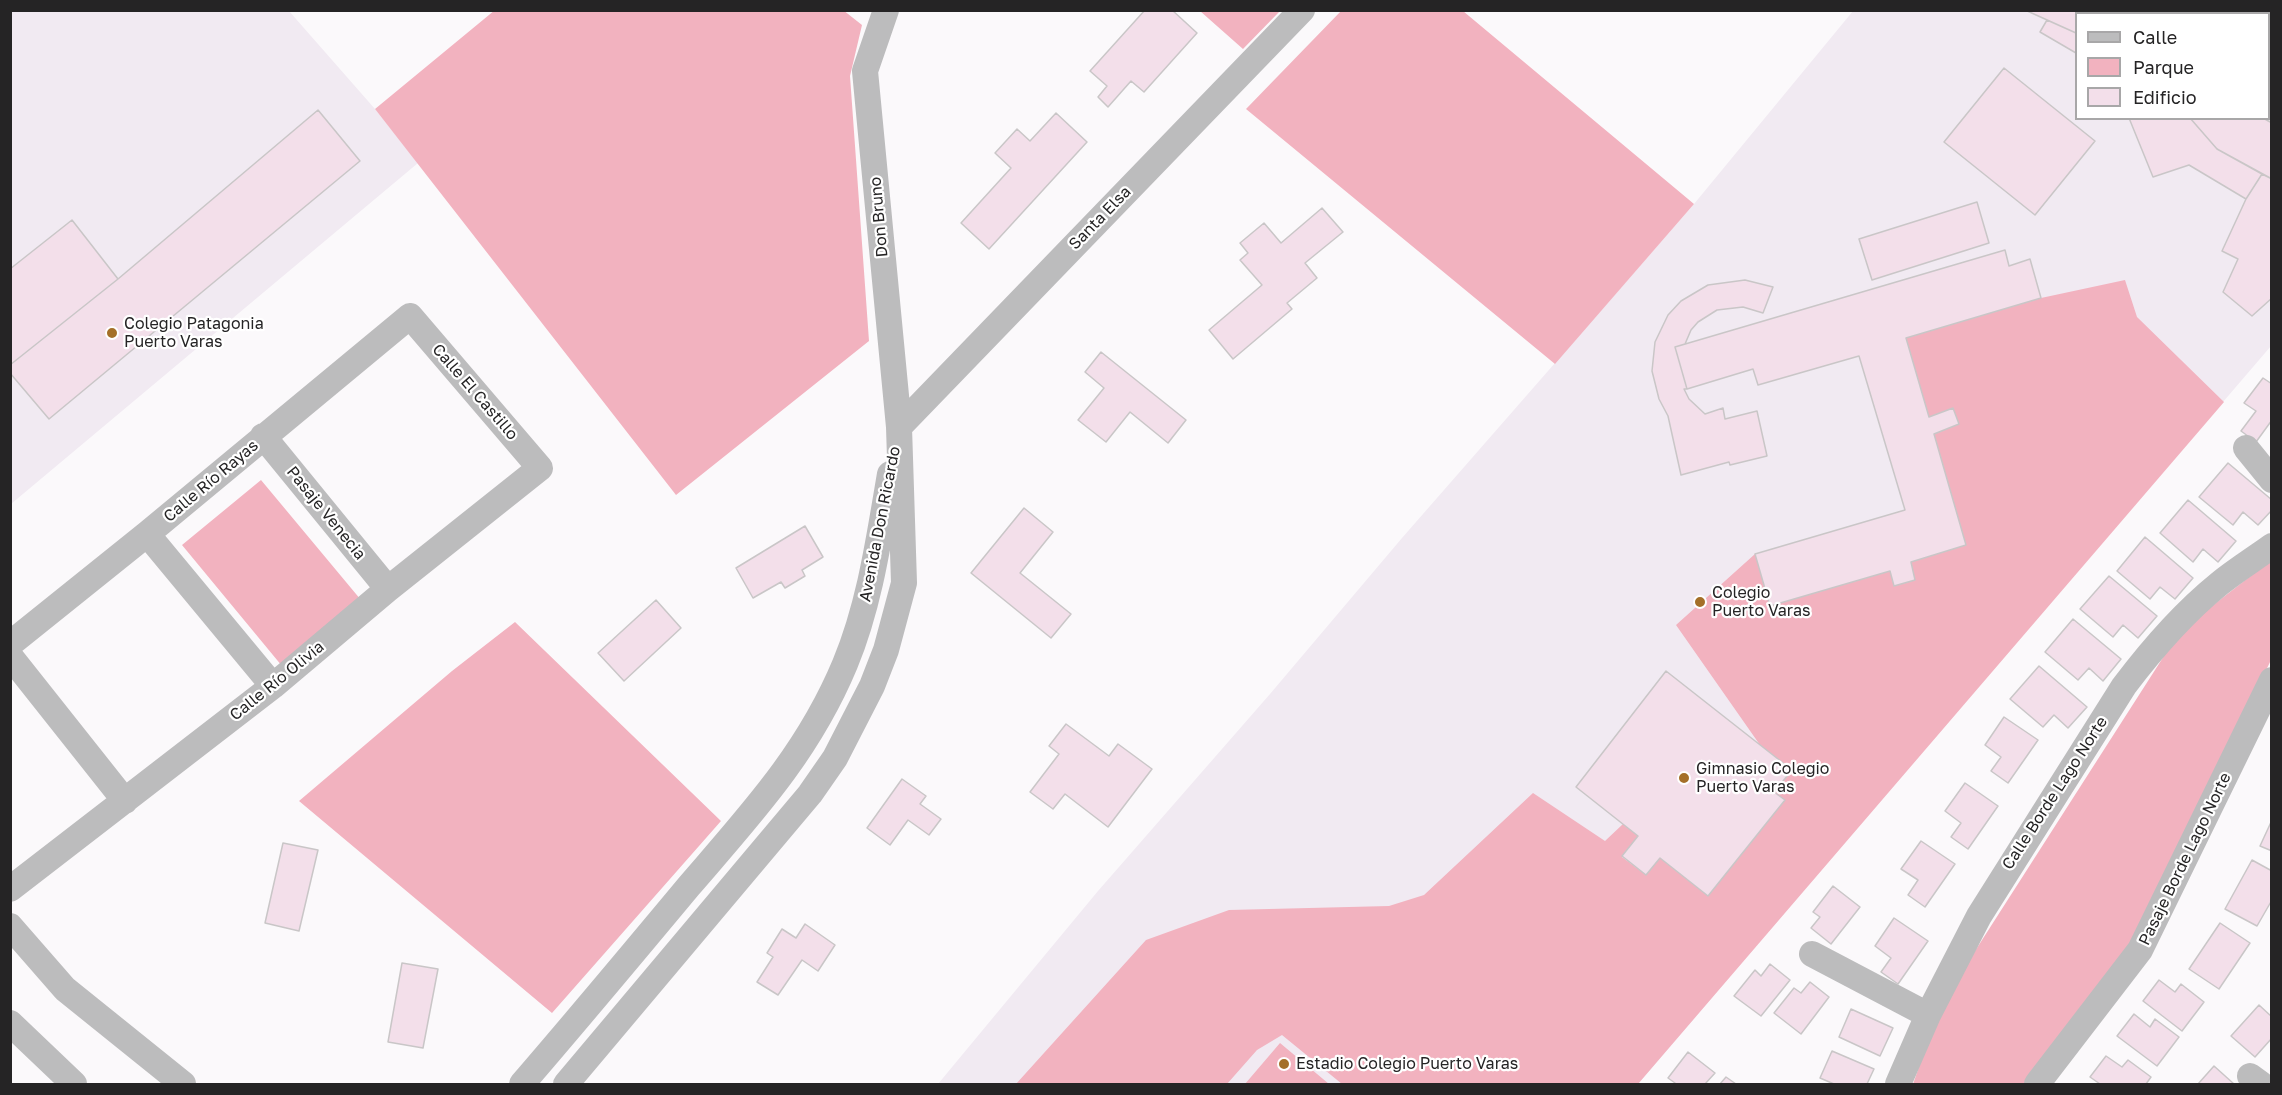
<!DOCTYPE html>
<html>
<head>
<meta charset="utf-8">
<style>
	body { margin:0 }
	#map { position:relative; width:2282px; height:1095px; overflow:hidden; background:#fbf9fb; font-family:"Golos Text",sans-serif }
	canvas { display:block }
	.frame { position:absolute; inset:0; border:12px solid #252425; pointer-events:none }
	.legend { position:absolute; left:2075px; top:12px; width:195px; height:108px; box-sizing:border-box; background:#fff; border:2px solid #a8a7a8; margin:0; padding:8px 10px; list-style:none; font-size:18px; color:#252425 }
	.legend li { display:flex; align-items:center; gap:12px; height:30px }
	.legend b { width:30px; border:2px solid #a8a7a8 }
</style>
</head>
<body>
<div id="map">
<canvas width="2282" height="1095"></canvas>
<div class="frame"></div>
<ul class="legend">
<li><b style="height:8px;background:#bcbcbd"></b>Calle</li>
<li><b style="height:16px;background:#f2b2bf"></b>Parque</li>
<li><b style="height:16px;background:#f3dfea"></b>Edificio</li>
</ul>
</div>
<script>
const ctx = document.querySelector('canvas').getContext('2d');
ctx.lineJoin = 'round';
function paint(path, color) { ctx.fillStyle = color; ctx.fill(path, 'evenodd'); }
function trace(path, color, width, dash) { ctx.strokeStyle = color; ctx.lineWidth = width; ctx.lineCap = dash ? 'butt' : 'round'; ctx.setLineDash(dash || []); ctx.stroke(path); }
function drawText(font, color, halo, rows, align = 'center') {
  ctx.font = font + ' "Golos Text",sans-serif'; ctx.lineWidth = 4.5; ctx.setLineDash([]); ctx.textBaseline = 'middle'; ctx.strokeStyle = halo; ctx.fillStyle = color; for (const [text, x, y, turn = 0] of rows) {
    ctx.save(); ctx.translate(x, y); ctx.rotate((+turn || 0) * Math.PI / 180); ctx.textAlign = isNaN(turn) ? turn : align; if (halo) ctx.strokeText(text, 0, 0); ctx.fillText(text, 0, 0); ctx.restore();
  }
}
paint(new Path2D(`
	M2192 10 2196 13 2076 14V118H2268L2269 76 2271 79V346L1638 1084H938L1098 891 1270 694 1402 538 1694 204 1853 11Z
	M11 11H289L375 109 418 163 11 504Z`), '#f1eaf2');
paint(new Path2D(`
	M495 10H843L862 25 850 76 869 341 676 495 375 109Z
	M1342 10 1463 11 1694 204 1555 364 1246 109Z
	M1200 11H1280L1243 49Z
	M2125 280 2137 317 2224 402 1638 1084H1342L1282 1035 1257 1050 1227 1084H1016L1146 940 1229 910 1389 906 1424 895 1533 793 1605 841 1623 824 1638 836 1622 857 1646 875 1660 858 1708 896 1784 800 1774 792 1791 770 1760 745 1676 625 1755 554 1770 606 1890 571 1894 586 1915 580 1911 562 1966 545 1934 434 1959 424 1953 408 1929 417 1906 338 2041 298Z
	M261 480 361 600 282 666 182 545Z
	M2271 560V660L2133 946 2026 1084H1913L1941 1004 2180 631Z
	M515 622 721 821 552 1013 299 801 452 671Z
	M1280 1043 1329 1084H1245Z`), '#f2b2bf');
const building = new Path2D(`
	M1145 10H1172L1197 33 1144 92 1131 81 1108 107 1098 97 1107 86 1090 71Z
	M2025 10H2137L2144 14H2076V33Z
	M2047 20 2076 33V53L2040 32Z
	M2004 68 2095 141 2035 215 1944 142Z
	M318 110 360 161 49 419 10 373V365L118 279Z
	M1056 113 1087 142 989 249 961 223 1011 168 995 153 1017 129 1030 141Z
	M2129 118H2190L2217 149 2262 174 2246 199 2189 165 2153 177Z
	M2190 118H2263L2272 123V179L2217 149Z
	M2262 174 2272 179V298L2252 316 2223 292 2238 259 2222 251 2246 199Z
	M1977 202 1989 243 1872 280 1859 239Z
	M1322 208 1343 232 1305 263 1317 278 1287 303 1292 309 1233 359 1209 330 1262 285 1240 260 1248 253 1240 243 1264 223 1281 243Z
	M72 220 118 279 10 365V269Z
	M2005 250 2009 266 2030 259 2041 298 1906 338 1929 417 1953 408 1959 424 1934 434 1966 545 1911 562 1915 580 1894 586 1890 571 1770 606 1755 554 1905 510 1859 356 1758 385 1753 369 1687 389 1675 347Z
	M1745 280 1773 287 1763 313 1743 307 1717 310 1698 322 1691 330 1685 344 1675 347 1687 389H1684L1689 399 1705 414 1723 408 1725 419 1757 411 1767 456 1730 465 1729 462 1681 475 1668 416 1659 399 1652 371 1655 342 1668 315 1681 301 1708 285Z
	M1101 352 1186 420 1168 443 1130 412 1106 442 1078 420 1104 388 1085 372Z
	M2263 378 2272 384V420L2256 442 2241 431 2256 411 2244 403Z
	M2228 463 2272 500V510L2258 525 2243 512 2233 525 2199 497Z
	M2188 500 2236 541 2218 562 2203 549 2193 562 2160 533Z
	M1024 508 1053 532 1020 573 1071 614 1051 638 971 573Z
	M805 526 823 557 802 570 805 576 785 588 781 582 753 598 736 568Z
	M2145 537 2193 578 2175 599 2160 587 2150 599 2117 571Z
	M2109 576 2157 616 2138 638 2123 625 2113 637 2080 609Z
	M656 600 681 628 624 681 598 653Z
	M2073 619 2121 659 2103 681 2089 668 2078 680 2045 652Z
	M2039 666 2087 707 2068 728 2054 715 2043 727 2010 699Z
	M1666 671 1792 770 1774 792 1785 800 1708 896 1660 858 1646 875 1622 856 1638 836 1576 787Z
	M2004 717 2038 740 2008 783 1991 771 2001 757 1985 745Z
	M1066 724 1109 756 1118 744 1152 769 1108 827 1065 794 1053 809 1030 792 1059 754 1049 746Z
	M902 779 926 796 920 804 941 819 929 835 908 820 890 845 867 828Z
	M1965 783 1998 806 1968 849 1951 837 1961 823 1945 811Z
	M2272 820V851L2260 846Z
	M1921 841 1955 864 1925 907 1908 895 1918 880 1901 869Z
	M283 843 318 850 299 931 265 923Z
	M2252 860 2272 871V900L2257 926 2225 909Z
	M1833 886 1860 907 1831 944 1811 928 1820 917 1813 912Z
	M1894 918 1928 941 1898 984 1881 972 1891 958 1875 946Z
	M2220 923 2250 943 2219 989 2189 969Z
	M805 924 835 945 818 971 802 960 778 995 757 982 773 957 767 953 782 929 796 938Z
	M402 963 438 969 423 1048 388 1042Z
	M1770 964 1790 980 1761 1016 1734 996 1755 970 1761 976Z
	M2159 980 2175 992 2181 984 2204 1002 2182 1031 2143 1001Z
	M1810 982 1829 997 1801 1034 1774 1013 1794 988 1801 993Z
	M2259 1005 2272 1017V1038L2255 1057 2231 1036Z
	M1851 1009 1893 1028 1880 1056 1839 1037Z
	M2134 1014 2150 1027 2155 1019 2179 1037 2157 1066 2117 1036Z
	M1832 1051 1874 1069 1867 1084H1834L1820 1078Z
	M1688 1052 1715 1073 1705 1084H1674L1675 1083 1668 1078Z
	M2106 1056 2122 1067 2128 1060 2151 1077 2146 1084H2100L2090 1077Z
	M2214 1066 2234 1084H2198Z
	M1726 1077 1736 1084H1720Z`);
paint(building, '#f3dfea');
trace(building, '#c9c6c7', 1.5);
trace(new Path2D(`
	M2230 10 2233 14
	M2268 43 2272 46
	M899 427 1302 10
	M263 436 388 589
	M2246 448 2272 480
	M147 534 273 686
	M10 644 147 534 410 316 540 468 388 589 273 686 10 889
	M10 656 125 801
	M10 926 65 989 183 1084
	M1812 954 1928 1015
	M10 1023 74 1084
	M2250 1076 2261 1084
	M522 1084C578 1019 634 952 689 886 751 814 808 753 845 664 870 604 879 538 890 474
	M566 1084 810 794 835 758 872 686 886 650 904 583 899 427 865 71 886 10
	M1898 1084 1928 1015 1979 916 2124 686C2152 649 2182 614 2219 584 2236 570 2254 559 2272 546
	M2037 1084 2140 950 2272 680`), '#bcbcbd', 26);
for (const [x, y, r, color] of [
	[112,333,6,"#a46f28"],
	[1700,602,6,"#a46f28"],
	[1684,778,6,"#a46f28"],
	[1284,1064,6,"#a46f28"]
]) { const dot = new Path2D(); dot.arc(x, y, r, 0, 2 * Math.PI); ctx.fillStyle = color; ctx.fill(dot); trace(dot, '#fff', 2); }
drawText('16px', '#252425', '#fff', [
	["Don Bruno",879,217,-95],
	["Santa Elsa",1100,218,-46],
	["Calle El Castillo",475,392,49],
	["Calle Río Rayas",211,481,-40],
	["Pasaje Venecia",326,513,51],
	["Avenida Don Ricardo",880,524,-79],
	["Calle Río Olivia",277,681,-39],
	["Calle Borde Lago Norte",2055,793,-57],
	["Pasaje Borde Lago Norte",2185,859,-64]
]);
drawText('16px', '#252425', '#fff', [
	["Colegio Patagonia",124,324],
	["Puerto Varas",124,342],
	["Colegio",1712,593],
	["Puerto Varas",1712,611],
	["Gimnasio Colegio",1696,769],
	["Puerto Varas",1696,787],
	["Estadio Colegio Puerto Varas",1296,1064]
], 'left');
</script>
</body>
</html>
